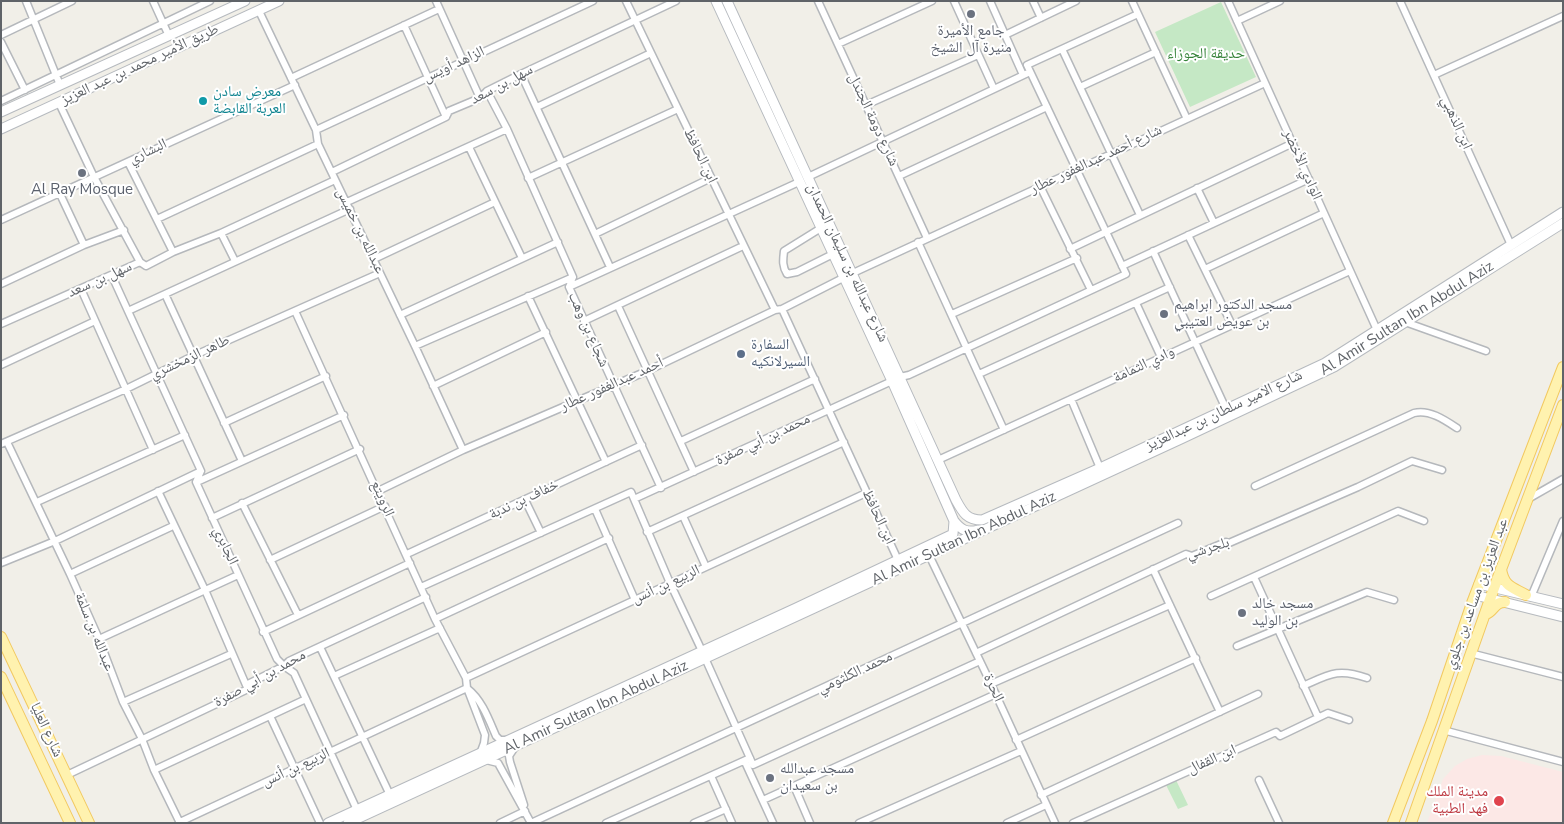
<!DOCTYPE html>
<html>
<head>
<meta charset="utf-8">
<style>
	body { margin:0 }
	#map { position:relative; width:1564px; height:824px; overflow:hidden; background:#f1efe8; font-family:"Nunito Sans",sans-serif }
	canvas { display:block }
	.frame { position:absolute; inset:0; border:2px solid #5f6368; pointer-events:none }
</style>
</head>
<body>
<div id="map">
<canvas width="1564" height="824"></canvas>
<div class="frame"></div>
</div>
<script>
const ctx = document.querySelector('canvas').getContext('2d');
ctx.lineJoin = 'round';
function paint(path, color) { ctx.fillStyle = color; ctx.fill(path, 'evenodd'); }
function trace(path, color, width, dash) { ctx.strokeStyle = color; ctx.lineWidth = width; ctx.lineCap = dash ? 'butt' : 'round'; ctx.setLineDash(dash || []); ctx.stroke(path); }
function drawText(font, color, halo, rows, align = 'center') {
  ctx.font = font + ' "Nunito Sans","Noto Naskh Arabic",sans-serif'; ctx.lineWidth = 4; ctx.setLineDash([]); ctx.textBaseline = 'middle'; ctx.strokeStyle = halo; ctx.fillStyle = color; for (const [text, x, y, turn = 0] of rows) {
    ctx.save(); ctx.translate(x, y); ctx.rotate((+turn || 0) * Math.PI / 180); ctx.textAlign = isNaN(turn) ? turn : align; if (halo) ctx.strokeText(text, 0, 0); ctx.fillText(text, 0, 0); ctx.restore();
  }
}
paint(new Path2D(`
	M1482 755 1501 756 1563 772V823H1427L1443 779 1455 766 1467 759Z`), '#fce8e6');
paint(new Path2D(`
	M1221 2 1256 77 1190 107 1155 32Z
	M1176 780 1188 805 1178 809 1166 785Z`), '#c5e8c5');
const street = new Path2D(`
	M26 1 60 85
	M153 1 169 36
	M436 1 480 98
	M626 1 775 310
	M818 1 927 238
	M954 1 994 89
	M990 1 1023 75
	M1033 1 1041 18
	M1132 1 1187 119
	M1228 1 1377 330
	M1400 1 1511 245
	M259 11 316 130 318 144 415 346 463 450
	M1237 21 1280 1
	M404 25 446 117
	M1 35 72 1
	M1005 35 1076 1
	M1 42 25 90
	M838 44 932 1
	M1062 49 1140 215
	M521 74 610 267
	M1434 75 1563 16
	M291 78 439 9
	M1080 87 1156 52
	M487 91 507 129 573 277 569 287 661 488
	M1 101 210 1
	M59 103 94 177 140 262
	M866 105 978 55
	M537 107 651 53
	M316 130 593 1
	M469 147 522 258
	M128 162 173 252
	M332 172 446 117 449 111 480 98 487 91 521 74 676 1
	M899 176 1047 107
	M808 177 1030 72
	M528 178 678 109
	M1040 186 1091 290
	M1197 188 1214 223
	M60 194 84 245
	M347 202 507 129
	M157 219 318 144
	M1 220 295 85
	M821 228 784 251C783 260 782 266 787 274L797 272 833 254
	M221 233 235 261
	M595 234 711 178
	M1188 235 1232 325
	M918 242 1004 430
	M1070 249 1293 143
	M1153 251 1226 409
	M374 259 495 202
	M140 262 146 266 173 252 221 233 335 180
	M1122 266 1309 179
	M1205 269 1324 213
	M853 273 1265 83
	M112 276 201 471 196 482 277 659 284 666 294 673 357 810
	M1 284 84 245 124 230
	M569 287 799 182
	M81 289 153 450
	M165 294 242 461
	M528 296 606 462
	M1136 303 1161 357
	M618 306 694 472
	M782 309 898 560
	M128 311 350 209
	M295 311 435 619 466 678 467 688 485 735 484 743 480 754
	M952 314 1077 258
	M400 315 558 242
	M584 321 743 246
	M1405 322 1486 351
	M1 324 140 262
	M415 346 573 277
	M1 365 95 321
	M979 374 1170 287
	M900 377 909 375 1126 274 1027 65 1138 14
	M433 386 546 332
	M1071 399 1100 468
	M224 423 326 376
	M681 441 815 379
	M7 442 70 574 99 639 123 702 142 739 154 770 180 823
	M1 444 126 389 193 356 380 273
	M938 460 1350 271
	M197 482 344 415
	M1255 486 1414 413C1429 409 1445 420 1457 428
	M158 491 205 590 246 685
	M378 491 463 450 647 371 775 310 782 309 845 277
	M634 499 892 381
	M1528 499 1563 479
	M525 500 541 533
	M37 502 185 435
	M242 503 298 615
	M595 509 635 600
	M683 516 706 567
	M212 518 360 449
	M647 532 844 442
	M407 554 642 445
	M929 555 991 684 1055 823
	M270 560 385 506
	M1 563 55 541 201 471
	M1153 569 1220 712
	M70 574 173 526
	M1254 577 1318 717
	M421 587 631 492 670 583 702 651
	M1211 596 1398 511 1424 521
	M1531 597 1563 521
	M435 619 609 538
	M263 632 410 563
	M99 639 238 575
	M1237 646 1367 592 1394 600
	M320 647 390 795
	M976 653 1186 554 1192 556 1226 542 1229 543 1358 487 1412 461 1442 470
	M1470 653 1563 677
	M705 658 753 765 980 661
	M334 676 440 628
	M466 678 866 493
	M991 684 1170 605
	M1303 686C1330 674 1338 668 1367 678
	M468 689C482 700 489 720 496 736L500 740H506
	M123 702 231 654
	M270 716 320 823
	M1443 730 1563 762
	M1016 740 1196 658
	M515 747 509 756 510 762 524 805
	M486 760 498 763 531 823
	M745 762 773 823
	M154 770 306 699
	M67 775 248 689 246 685 284 666 289 661 426 597
	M711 776 732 823
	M1259 780 1279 823
	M794 786 810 823
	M1041 795 1258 694
	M763 800 996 694
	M180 822 467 688
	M500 823 525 811
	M531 823 1178 523
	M606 823 750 758
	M694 823 726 809
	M859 823 1021 751
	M1007 823 1046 805
	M1073 823 1276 732 1280 736 1328 713 1349 720`);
const secondary = new Path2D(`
	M716 1 892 381 954 521C961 530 967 533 978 530
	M727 1 956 500C963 513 967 520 982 520L1100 468 1325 363 1563 212
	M1 112 245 1
	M1 129 279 1
	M1479 584 1563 604
	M1475 595 1563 617
	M328 823 796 608 953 534 954 521
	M348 823 1181 439 1334 367 1563 223`);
const primary = new Path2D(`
	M1501 569C1504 587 1512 587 1526 595
	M1486 614C1494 611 1494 602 1505 602
	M1 637 89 823
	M1 677 70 823
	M1393 823 1432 721 1472 603 1563 367
	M1411 823 1494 588 1563 405`);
trace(street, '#b5b8bc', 9);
trace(secondary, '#b6babf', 11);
trace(primary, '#f2c960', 12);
trace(street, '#fff', 6);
trace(secondary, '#fff', 9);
trace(primary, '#fff2af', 10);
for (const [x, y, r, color] of [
	[971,14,5,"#6b7280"],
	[203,101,5,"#0f9aa8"],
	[82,173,5,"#6b7280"],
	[1164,314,5,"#6b7280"],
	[741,354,5,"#5c6f8a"],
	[1242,613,5,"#6b7280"],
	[770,778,5,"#6b7280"],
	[1499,801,6,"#e0444e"]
]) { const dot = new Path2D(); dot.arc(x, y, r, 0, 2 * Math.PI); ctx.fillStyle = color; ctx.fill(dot); trace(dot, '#fff', 2); }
drawText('15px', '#5b616d', '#fff', [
	["جامع الأميرة",971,31,"center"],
	["منيرة آل الشيخ",971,48,"center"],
	["Al Ray Mosque",82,190,"center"],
	["مسجد الدكتور ابراهيم",1174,305],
	["بن عويض العتيبي",1174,322],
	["مسجد خالد",1252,604],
	["بن الوليد",1252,621],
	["مسجد عبدالله",780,769],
	["بن سعيدان",780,786]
], 'left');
drawText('15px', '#348238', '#fff', [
	["حديقة الجوزاء",1206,54]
]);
drawText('15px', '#5f6368', '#fff', [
	["طريق الأمير محمد بن عبد العزيز",140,65,-25],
	["الزاهد أويس",454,65,-25],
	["سهل بن سعد",502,85,-28],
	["شارع دومة الجندل",873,120,65],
	["ابن الذهبي",1456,123,66],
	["البشاري",148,152,-25],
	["ابن الحافظ",700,156,64],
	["شارع أحمد عبدالغفور عطار",1096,160,-25],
	["الوادي الأخضر",1302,165,66],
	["عبدالله بن خميس",360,231,64],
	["شارع عبدالله بن سليمان الحمدان",847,263,65],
	["سهل بن سعد",100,280,-24],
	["Al Amir Sultan Ibn Abdul Aziz",1407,319,-32],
	["شجاع بن وهب",588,330,66],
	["طاهر الزمخشري",190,358,-25],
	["وادي الثمامة",1144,365,-25],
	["أحمد عبدالغفور عطار",612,385,-24],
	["شارع الامير سلطان بن عبدالعزيز",1224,411,-25],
	["محمد بن أبي صفرة",763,440,-25],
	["الرويتع",382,499,66],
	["خفاف بن ندبة",524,500,-25],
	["ابن الحافظ",878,517,65],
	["Al Amir Sultan Ibn Abdul Aziz",964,539,-25],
	["الجابري",225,546,65],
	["بلجرشي",1208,549,-17],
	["الربيع بن أنس",666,585,-25],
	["عبد العزيز بن مساعد بن جلوي",1477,594,-70],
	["عبدالله بن سلمة",94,632,68],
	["محمد الكلثومي",855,673,-25],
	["محمد بن أبي صفرة",260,679,-29],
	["الحرة",993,688,65],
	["Al Amir Sultan Ibn Abdul Aziz",596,708,-25],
	["شارع العليا",46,730,65],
	["ابن القفال",1212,760,-24],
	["الربيع بن أنس",296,768,-25]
]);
drawText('15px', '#0d838f', '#fff', [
	["معرض سادن",213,92],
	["العربة القابضة",213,109]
], 'left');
drawText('15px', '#4e5e75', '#fff', [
	["السفارة",751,345],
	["السيرلانكيه",751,362]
], 'left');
drawText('15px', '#be3a42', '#fff', [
	["مدينة الملك",1488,792],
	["فهد الطبية",1488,809]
], 'right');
</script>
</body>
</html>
